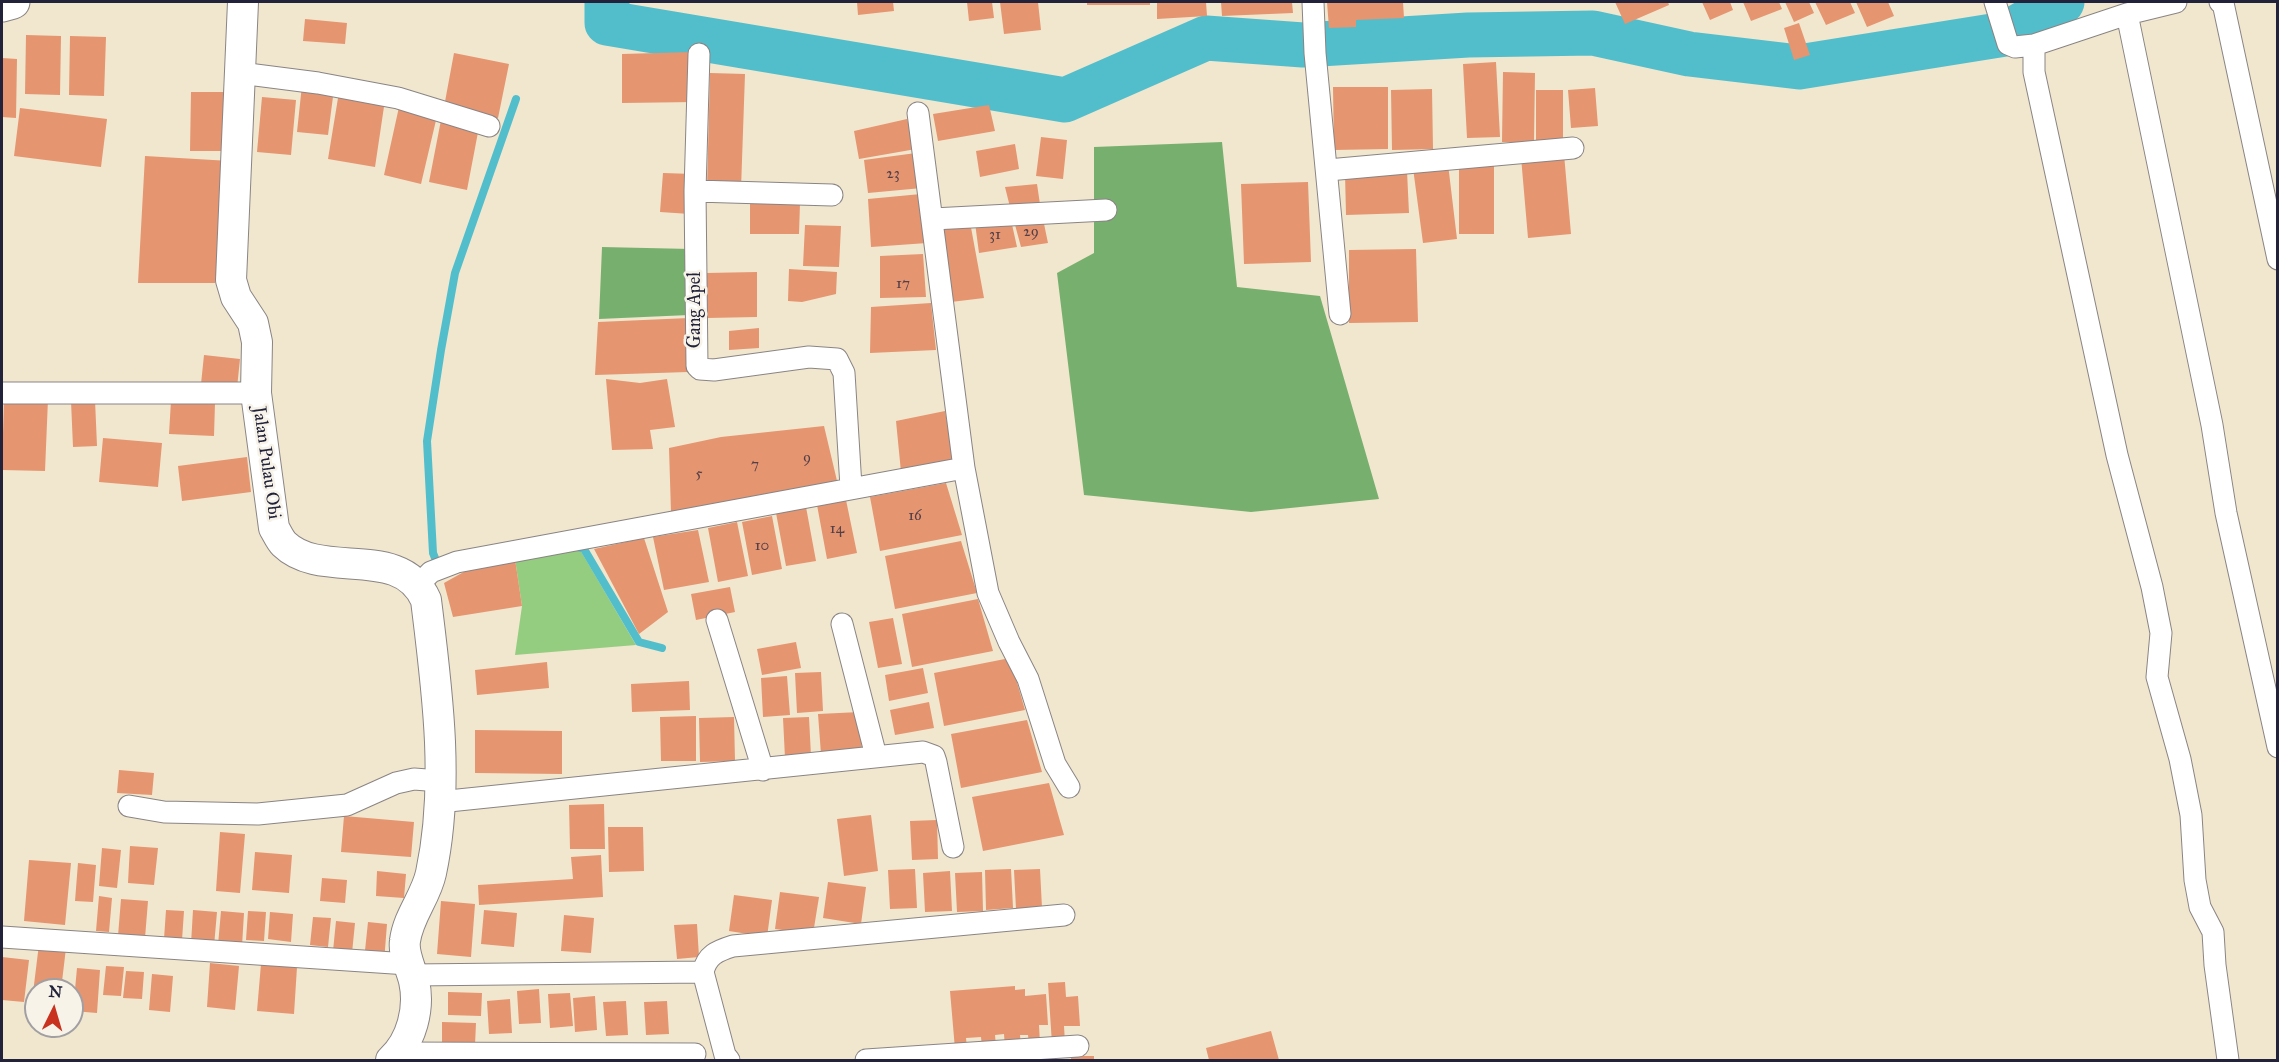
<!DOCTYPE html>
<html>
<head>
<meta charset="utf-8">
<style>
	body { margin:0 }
	#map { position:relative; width:2279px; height:1062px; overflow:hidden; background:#f1e7ce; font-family:"IM FELL Great Primer",serif }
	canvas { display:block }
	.frame { position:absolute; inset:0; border:3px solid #22223b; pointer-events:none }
	.north { position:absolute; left:24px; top:978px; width:60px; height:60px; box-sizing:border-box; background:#f7f3e8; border:2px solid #a29fa3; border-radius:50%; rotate:5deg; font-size:16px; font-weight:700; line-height:24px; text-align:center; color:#22223b }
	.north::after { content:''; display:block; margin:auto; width:21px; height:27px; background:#c8321e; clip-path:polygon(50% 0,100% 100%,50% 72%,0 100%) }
</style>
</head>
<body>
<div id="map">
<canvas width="2279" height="1062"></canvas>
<div class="frame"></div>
<div class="north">N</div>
</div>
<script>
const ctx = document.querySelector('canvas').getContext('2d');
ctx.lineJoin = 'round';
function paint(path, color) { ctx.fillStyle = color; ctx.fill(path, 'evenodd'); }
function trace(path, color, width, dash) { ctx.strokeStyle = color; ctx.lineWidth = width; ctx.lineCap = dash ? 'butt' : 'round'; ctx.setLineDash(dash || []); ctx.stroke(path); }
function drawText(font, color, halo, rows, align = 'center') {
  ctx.font = font + ' "IM FELL Great Primer",serif'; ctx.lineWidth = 5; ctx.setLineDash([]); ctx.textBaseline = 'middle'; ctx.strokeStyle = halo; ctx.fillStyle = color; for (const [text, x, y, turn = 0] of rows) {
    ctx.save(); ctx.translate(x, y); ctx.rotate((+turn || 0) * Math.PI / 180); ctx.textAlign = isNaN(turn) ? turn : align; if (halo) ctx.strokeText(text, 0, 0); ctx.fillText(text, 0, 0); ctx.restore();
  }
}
paint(new Path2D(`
	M579 548 636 645 515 655 522 606 515 559Z`), '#94cd80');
paint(new Path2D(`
	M1222 142 1237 287 1320 296 1379 499 1251 512 1084 495 1057 273 1094 253V147Z
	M602 247 691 249 689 315 599 319Z`), '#77b06e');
trace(new Path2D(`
	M577 547 584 549 639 642 662 648
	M439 568 433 553 427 441 441 350 455 273 516 99`), '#52becc', 8);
trace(new Path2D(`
	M607 2V23L1065 100 1206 38 1303 45 1468 35 1593 33 1689 54 1799 67 2005 34 2062 2`), '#52becc', 45);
paint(new Path2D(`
	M857 2H893L894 11 858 15Z
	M967 2H992L994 18 969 21Z
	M1000 2H1038L1041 30 1004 34Z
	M1087 2H1150V5H1087Z
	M1157 2H1206L1207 16 1157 19Z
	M1221 2H1292L1293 13 1222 16Z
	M1327 2H1403L1404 18 1356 20V27L1329 28Z
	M1615 2H1668L1669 5 1625 24Z
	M1702 2H1730L1733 10 1710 20Z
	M1743 2H1779L1782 9 1751 21Z
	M1785 2H1809L1814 13 1794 22Z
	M1815 2H1850L1855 13 1826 25Z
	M1856 2H1888L1894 16 1867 27Z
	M305 19 347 23 345 44 303 41Z
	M1799 23 1810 55 1794 60 1784 28Z
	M26 35 61 36 60 95 25 94Z
	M70 36 106 37 104 96 69 95Z
	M692 52 695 102 622 103V54Z
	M454 53 509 64 498 118 444 107Z
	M2 58 17 59 16 118 2 117Z
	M1496 62 1500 137 1467 138 1463 64Z
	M1503 72 1535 73 1534 142H1502Z
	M710 73 745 74 741 189 707 188Z
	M302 85 334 89 328 135 297 132Z
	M1333 87H1388V149L1334 150Z
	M1595 88 1598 126 1571 128 1568 90Z
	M1432 89 1433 149 1392 150 1391 90Z
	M1536 90H1563V140H1536Z
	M191 92H227L225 151H190Z
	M339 92 385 100 375 167 328 159Z
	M262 97 296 100 291 155 257 152Z
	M989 105 995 131 938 141 933 114Z
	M399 107 437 116 421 184 384 175Z
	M20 108 107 119 101 167 14 156Z
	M907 119 916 149 859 159 854 131Z
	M441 120 479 127 467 190 429 182Z
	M1041 137 1067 140 1063 179 1036 176Z
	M1015 144 1019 169 980 177 976 151Z
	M916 153 922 188 868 193 864 160Z
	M1564 154 1571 234 1528 238 1521 157Z
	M145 156 230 161 215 283H138Z
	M1459 162H1494V234H1459Z
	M1448 164 1457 239 1423 243 1413 168Z
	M1407 171 1409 213 1346 215 1345 173Z
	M663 173 693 174 690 214 660 212Z
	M1308 182 1311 262 1244 264 1241 184Z
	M1037 184 1041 211H1011L1005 187Z
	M921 194 927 243 871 247 868 199Z
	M750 203H800L799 234H750Z
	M1043 219 1048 243 1021 247 1014 221Z
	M1011 220 1017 247 979 253 975 223Z
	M970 222 984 298 951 302 940 225Z
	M805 225 841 226 839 267 803 266Z
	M1416 249 1418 322 1349 323V250Z
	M923 254 926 297 880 298V256Z
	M789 269 837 272 836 294 802 302 788 301Z
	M757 272V317L707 318 706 273Z
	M931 303 936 350 870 353 871 307Z
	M689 318 688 372 595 375 598 322Z
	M759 328V348L729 350V331Z
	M204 355 240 359 237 388 201 384Z
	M606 379 640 383 667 379 675 427 650 430 653 449 612 450Z
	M4 397 48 399 45 471 2 470Z
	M95 400 97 446 73 447 71 401Z
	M171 401 215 403 214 436 169 434Z
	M945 411 954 461 901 472 896 421Z
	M824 426 838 485 671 512 669 448 721 437Z
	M103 438 162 443 158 487 99 482Z
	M247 457 251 492 182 501 178 466Z
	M946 483 962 535 880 551 870 497Z
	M846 500 857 553 827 559 817 505Z
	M806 507 816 561 786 566 776 513Z
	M772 516 782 569 752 575 742 522Z
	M737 522 748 576 718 582 708 528Z
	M698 530 709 582 664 590 653 537Z
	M644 538 668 612 639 634 594 549Z
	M961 541 977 593 895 609 885 556Z
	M515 559 522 606 453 617 444 583 469 569Z
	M730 587 735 612 696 620 691 594Z
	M978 599 993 651 912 667 902 614Z
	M893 618 902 664 878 668 869 622Z
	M796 642 801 668 762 675 757 649Z
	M1010 658 1025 710 944 726 934 673Z
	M547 662 549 688 477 695 475 670Z
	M923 668 928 693 889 701 885 675Z
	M821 672 823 711 797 713 795 673Z
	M787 676 790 715 763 717 761 678Z
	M689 681 690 710 632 712 631 684Z
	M929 702 934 728 895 735 890 710Z
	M860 712 862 752 821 754 818 714Z
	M696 716V761H661L660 717Z
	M734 717 735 761 700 762 699 718Z
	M809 717 811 756 785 758 783 718Z
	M1027 720 1042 772 961 788 951 734Z
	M475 730 562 731V774L475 773Z
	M119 770 154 773 152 795 117 793Z
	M1049 783 1064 835 983 851 972 797Z
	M604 804 605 849H570L569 805Z
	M871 815 878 871 844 876 837 819Z
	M344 816 414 822 411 857 341 852Z
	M937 820 938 859 912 860 910 821Z
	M608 827H643L644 871 609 872Z
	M220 832 245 834 240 893 216 891Z
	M130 846 158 848 154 885 128 883Z
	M102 848 121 850 117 888 99 886Z
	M255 852 292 855 289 893 252 890Z
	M601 855 603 897 479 905 478 885 573 879 571 857Z
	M29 860 71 863 65 925 24 921Z
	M78 863 96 865 93 902 75 901Z
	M915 869 917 908 890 909 888 870Z
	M1011 869 1013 908 986 910 985 870Z
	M1040 869 1042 908 1016 909 1014 870Z
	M377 871 406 874 404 898 376 896Z
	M950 871 952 911 925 912 923 873Z
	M982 872 983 911 957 912 955 873Z
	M322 878 347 880 345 903 320 901Z
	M828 882 866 887 861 924 823 918Z
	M780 892 819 897 813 934 775 929Z
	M734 895 772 900 767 937 729 931Z
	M99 896 112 898 109 932 96 931Z
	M121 899 148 901 145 938 118 936Z
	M441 901 475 904 471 957 437 954Z
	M166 910 184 911 182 940 164 939Z
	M193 910 217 912 214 946 191 944Z
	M484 910 517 913 514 947 481 944Z
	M221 911 244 913 242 946 218 945Z
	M248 911 266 912 264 941 246 940Z
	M270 912 293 914 291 942 268 939Z
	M564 915 594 918 591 953 561 951Z
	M313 917 331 918 328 947 310 945Z
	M336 921 355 923 352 953 333 951Z
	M368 922 387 924 384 962 364 960Z
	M697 924 699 957 677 959 674 925Z
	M39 944 66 948 61 990H36V1002L32 1001Z
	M2 957 29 960 24 1002 2 1000Z
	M210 963 239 966 235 1010 207 1007Z
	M261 964 297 967 294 1014 257 1011Z
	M106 966 124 967 121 996 103 995Z
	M77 968 100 970 97 1013 73 1011Z
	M126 971 144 972 142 999 123 998Z
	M152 974 173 976 170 1012 149 1010Z
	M1065 982 1066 997 1078 996 1080 1026H1064L1065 1043 1052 1044 1048 983Z
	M1015 986V990L1025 989V996L1046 994 1048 1025H1039L1040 1044 1029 1045 1028 1035H1020L1021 1047 1005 1048 1004 1034 995 1035 996 1046 982 1047 981 1037 966 1038 967 1048 955 1049 950 991Z
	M539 989 541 1023 519 1024 517 991Z
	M448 992 482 993 481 1016 448 1015Z
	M570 993 573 1026 550 1028 548 994Z
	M595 996 597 1030 575 1032 573 998Z
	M510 999 512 1033 489 1034 487 1001Z
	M626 1001 628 1035 606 1036 603 1002Z
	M667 1001 669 1034 646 1035 644 1002Z
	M442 1022 476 1023 475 1045H442Z
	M1271 1031 1279 1060H1209L1206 1048Z
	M1071 1056H1094V1060H1071Z`), '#e59570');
const street = new Path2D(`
	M1313 2 1315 53 1340 314
	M1995 2 2008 44 2015 47 2034 45V72L2117 455 2152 587 2161 633 2157 677 2180 759 2191 815 2195 880 2200 907 2213 932 2215 965 2228 1060
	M2220 2 2223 3 2278 259
	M2127 14 2212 425 2226 513 2278 747
	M2034 45 2127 14 2176 2
	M699 54 695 191 697 366 700 369 714 370 809 357 837 359 844 373 851 487
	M240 73 318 83 398 98 489 126
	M918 113 964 468 988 593 1009 642 1028 679 1055 764 1069 787
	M1328 170 1573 148
	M695 191 832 195
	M933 219 1106 210
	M2 393H256
	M419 584 431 572 457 562 964 468
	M717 620 763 770
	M842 624 876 756
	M439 802 923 752 934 756 936 762 953 847
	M129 806 164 812 258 814 347 805 396 783 414 779 440 781
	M2 937 408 964
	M412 975 703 972
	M399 1053 695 1054
	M729 1060 725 1055 703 972C707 955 717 951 733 946L1064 915
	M866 1060 1078 1046`);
const secondary = new Path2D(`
	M243 2 231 280 236 297 253 323 257 342 256 393 274 528C277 533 280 540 284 544 322 581 401 542 426 600 437 689 450 784 431 873 426 897 408 916 405 941 403 954 411 968 414 981 420 1008 412 1041 391 1060`);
const highway = new Path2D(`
	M2 5 13 2`);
trace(street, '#8a8484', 23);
trace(secondary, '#8a8484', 32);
trace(highway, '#8a8484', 35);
trace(street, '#fff', 21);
trace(secondary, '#fff', 30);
trace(highway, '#fff', 33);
drawText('15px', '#533f48', null, [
	["23",893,174],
	["29",1031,232],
	["31",995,235],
	["17",903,284],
	["9",807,458],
	["7",755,465],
	["5",699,474],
	["16",915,516],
	["14",837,529],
	["10",762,546]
]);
drawText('18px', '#22223b', '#f7f3e8', [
	["Gang Apel",696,310,-90],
	["Jalan Pulau Obi",266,463,82]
]);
</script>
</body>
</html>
